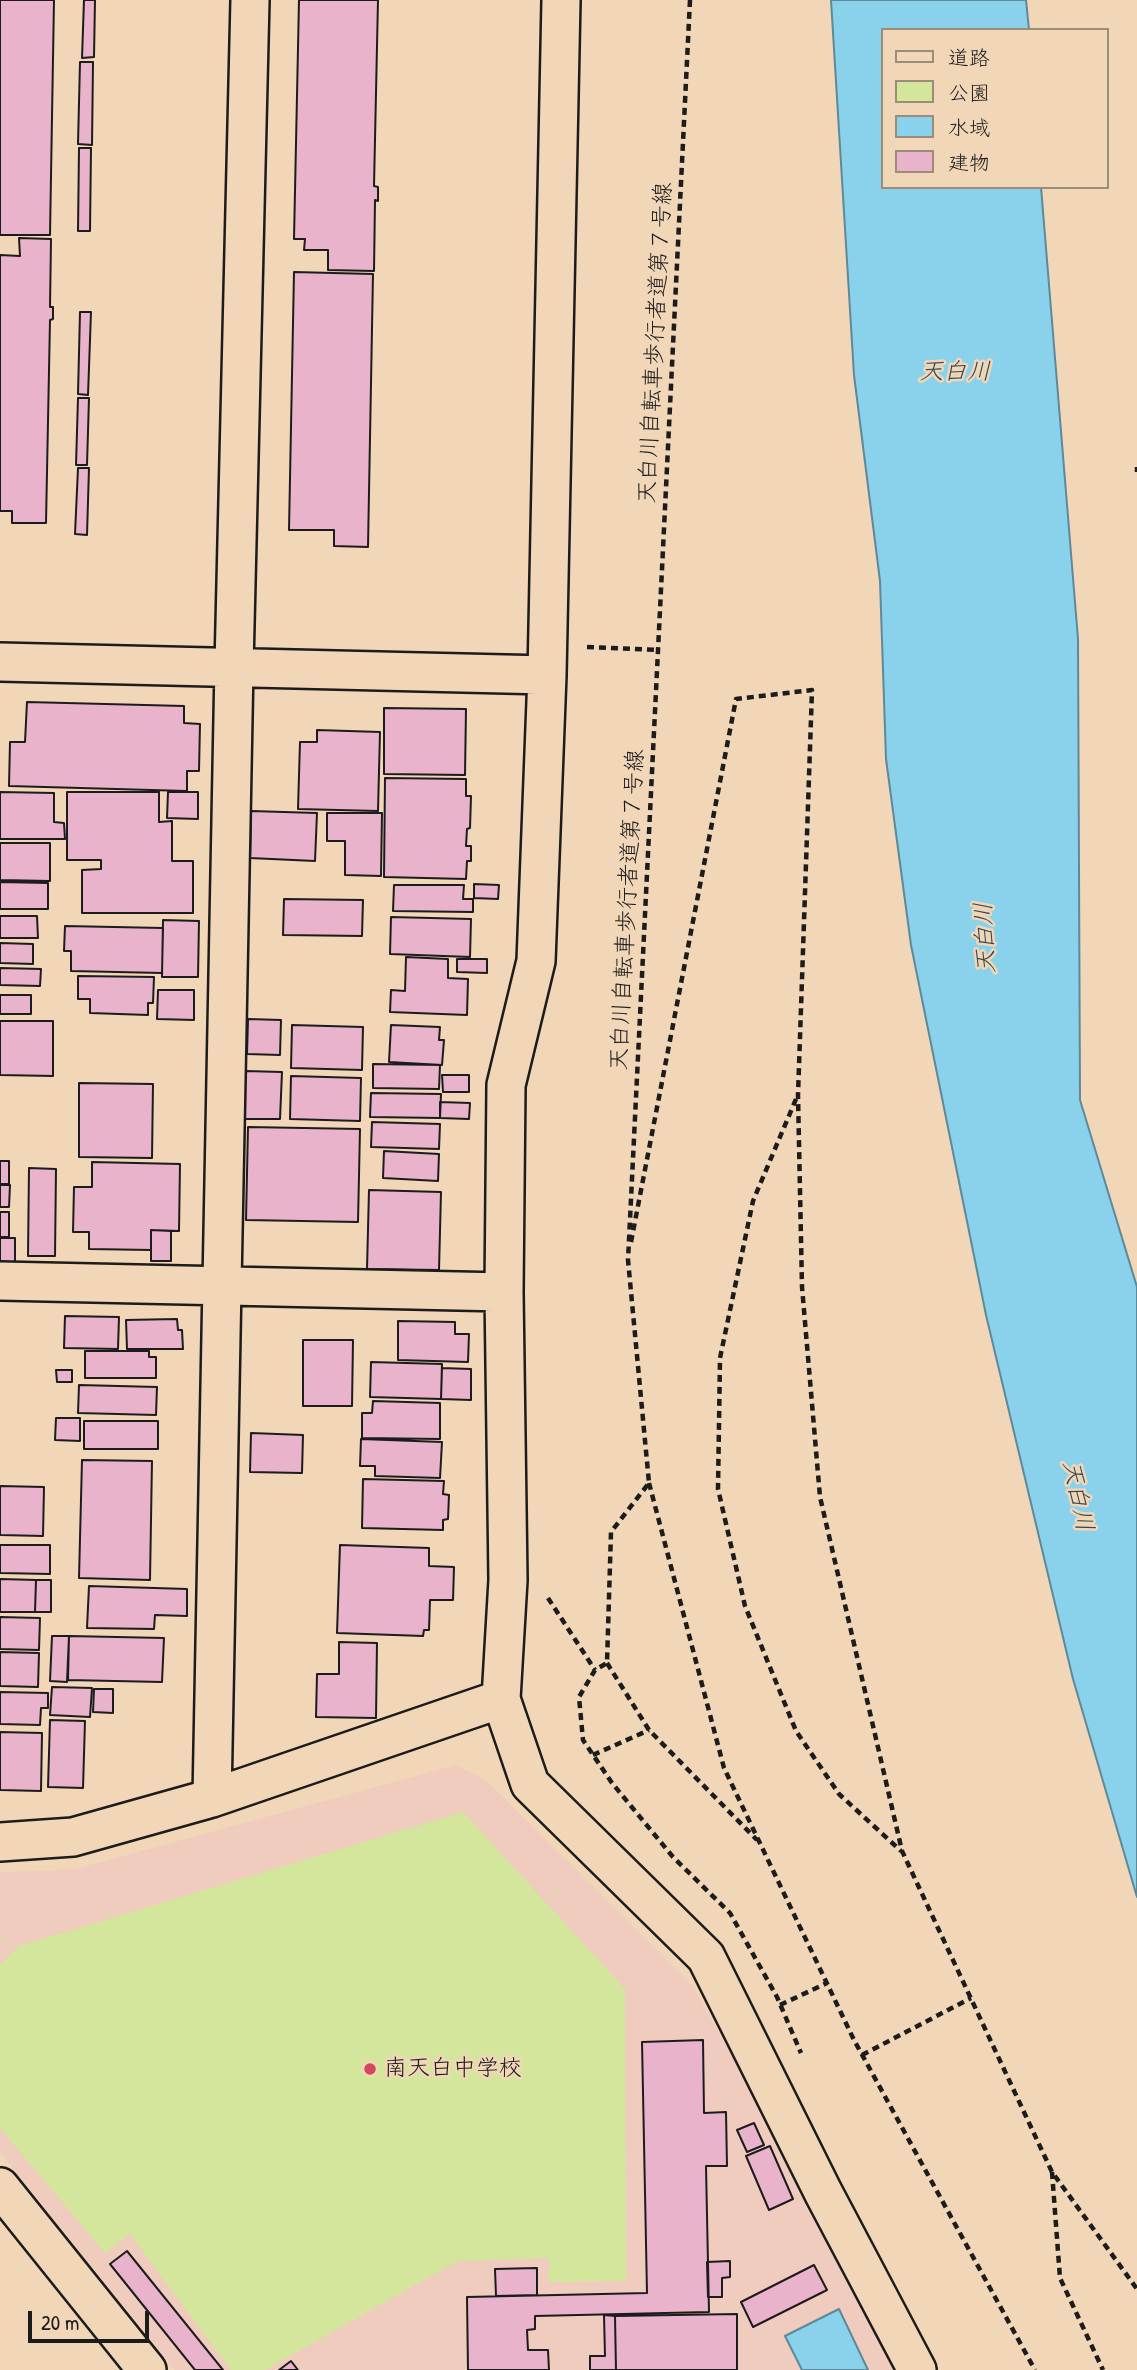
<!DOCTYPE html>
<html>
<head>
<meta charset="utf-8">
<style>
	body { margin:0 }
	#map { position:relative; width:1137px; height:2370px; overflow:hidden; background:#f1d6b8; font-family:"Patrick Hand","Klee One",sans-serif }
	canvas { display:block }
	.legend { position:absolute; left:881px; top:28px; width:228px; height:161px; box-sizing:border-box; background:#f1d6b8; border:2px solid #9c8c7a; margin:0; padding:9px 12px; list-style:none; font-size:21px; color:#1c1c1c }
	.legend li { display:flex; align-items:center; gap:14px; height:35px }
	.legend b { width:35px; border:2px solid #9c8c7a }
	.scale { position:absolute; left:28px; top:2311px; width:121px; height:32px; box-sizing:border-box; border:4px solid #1c1c1c; border-top:0; padding-left:9px; font-size:21px; line-height:24px; white-space:nowrap; color:#1c1c1c; -webkit-text-stroke:5px #f1d6b8; paint-order:stroke }
</style>
</head>
<body>
<div id="map">
<canvas width="1137" height="2370"></canvas>
<ul class="legend">
<li><b style="height:9px;background:#f1d6b8"></b>道路</li>
<li><b style="height:19px;background:#d3e69b"></b>公園</li>
<li><b style="height:19px;background:#8ad2eb"></b>水域</li>
<li><b style="height:19px;background:#e9b3cb"></b>建物</li>
</ul>
<div class="scale">20 m</div>
</div>
<script>
const ctx = document.querySelector('canvas').getContext('2d');
ctx.lineJoin = 'round';
function paint(path, color) { ctx.fillStyle = color; ctx.fill(path, 'evenodd'); }
function trace(path, color, width, dash) { ctx.strokeStyle = color; ctx.lineWidth = width; ctx.lineCap = dash ? 'butt' : 'round'; ctx.setLineDash(dash || []); ctx.stroke(path); }
function drawText(font, color, halo, rows, align = 'center') {
  ctx.font = font + ' "Patrick Hand","Klee One",sans-serif'; ctx.lineWidth = 5; ctx.setLineDash([]); ctx.textBaseline = 'middle'; ctx.strokeStyle = halo; ctx.fillStyle = color; for (const [text, x, y, turn = 0] of rows) {
    ctx.save(); ctx.translate(x, y); ctx.rotate((+turn || 0) * Math.PI / 180); ctx.textAlign = isNaN(turn) ? turn : align; if (halo) ctx.strokeText(text, 0, 0); ctx.fillText(text, 0, 0); ctx.restore();
  }
}
paint(new Path2D(`
	M456 1765 486 1780 693 1986 810 2197 893 2370H175L0 2152V1872L76 1869Z`), '#efccbe');
paint(new Path2D(`
	M463 1812 625 1989 626 2281 548 2282 550 2258 457 2261 265 2370H231L130 2234 105 2253 0 2128V1964L19 1946Z`), '#d3e69b');
const water = new Path2D(`
	M831 0H1026L1029 30H883V187H1041L1078 639 1080 1100 1137 1287V1897L1073 1679 986 1315 911 945 886 759 880 581 854 375Z
	M839 2309 868 2370H802L785 2336Z`);
paint(water, '#8ad2eb');
trace(water, '#5e8998', 2);
const building = new Path2D(`
	M0 0H54L50 235H0Z
	M84 0H95L94 57 82 58Z
	M299 0H378L374 186 378 187V201L375 200 374 271 328 270V250H304L305 239H294Z
	M80 62H93L92 145 78 144Z
	M79 148H91L90 231H78Z
	M19 238 51 239 50 307H53V319L50 320 46 523H12V511H0V255L20 256Z
	M294 272 373 274 368 547 334 546V530H289Z
	M80 312H91L88 395 78 394Z
	M78 398H89L87 465H76Z
	M78 468H89L87 535 75 534Z
	M27 702 184 706V723L200 724 199 771H187V791L9 786 10 742H25Z
	M384 708 466 709 465 775 384 774Z
	M317 730 380 732 378 811 298 809 300 742H317Z
	M385 778 466 779V796H471L470 828 467 829 466 846H471V861H467L466 879 384 877Z
	M0 792 54 793V822L64 823 65 839H0Z
	M67 792H159V822L172 821V861H193V913H82V870L101 869V860H67Z
	M168 792H198V819L167 818Z
	M251 811 317 813 315 861 250 858Z
	M327 813H382L381 876 345 875V841H327Z
	M0 843H50V881L0 880Z
	M0 882 48 883V909H0Z
	M474 884 499 885 498 899 474 898Z
	M394 885H464L463 899H473V912L393 911Z
	M284 899 363 900 362 936 283 935Z
	M0 916H37L38 938H0Z
	M391 917 471 919 470 957 390 954Z
	M163 920 199 921 198 977H162Z
	M65 926 163 928 162 973 71 971V951H64Z
	M0 943 33 944V964L0 963Z
	M406 957 448 959V978L468 979 467 1015 390 1012 391 990 405 991Z
	M457 959H487V973L457 972Z
	M0 968 41 969 40 986 0 985Z
	M78 976 154 977 153 1003H148V1015L90 1013V999H78Z
	M158 990H194V1020L157 1019Z
	M0 995H31V1014H0Z
	M248 1019 281 1020 280 1055 247 1054Z
	M0 1021H53V1076L0 1075Z
	M292 1025 363 1027 362 1070 291 1068Z
	M391 1025 440 1027 439 1040H444L442 1065 389 1062Z
	M373 1064 440 1065 439 1089 373 1088Z
	M245 1071 282 1072 280 1119H244Z
	M442 1075H469V1092H443Z
	M291 1076 361 1078 360 1121 290 1119Z
	M79 1083 153 1084 152 1158 79 1157Z
	M371 1093 441 1094 440 1118 370 1117Z
	M440 1102 470 1103 469 1119 440 1118Z
	M372 1122 440 1124 439 1149 371 1147Z
	M248 1127 360 1129 358 1222 246 1220Z
	M384 1151 439 1154 438 1181 383 1178Z
	M0 1161H9V1184H0Z
	M92 1162 180 1164 179 1231 151 1230V1250L89 1249V1232H73L74 1187H92Z
	M29 1168 56 1169 55 1256H28Z
	M0 1185H10L9 1207H0Z
	M369 1190 441 1192 439 1270 367 1269Z
	M0 1212H9V1237H0Z
	M151 1230 171 1231V1261H151Z
	M0 1238H15V1264H0Z
	M65 1316 119 1317 118 1349 64 1348Z
	M177 1319 178 1330H182L183 1349H127L126 1320Z
	M398 1321 455 1322V1334H469L468 1362 398 1360Z
	M303 1340H353L352 1406H303Z
	M85 1351H149V1357H156V1378H85Z
	M371 1362 442 1364 441 1399 370 1397Z
	M442 1368 471 1369V1400L441 1399Z
	M56 1370H72V1382H57Z
	M79 1385 157 1387 156 1415 78 1413Z
	M373 1401 440 1403V1439L362 1438V1413H372Z
	M56 1418H80V1441L55 1440Z
	M84 1421H158V1449H84Z
	M251 1433 303 1435 302 1473 250 1472Z
	M361 1439 442 1442 440 1478 375 1476V1466H360Z
	M82 1460 152 1461 150 1580 79 1578Z
	M363 1479 444 1481 443 1494 449 1495 448 1519 443 1520V1530L362 1528Z
	M0 1486 44 1487 43 1536 0 1535Z
	M0 1545H50V1574L0 1573Z
	M340 1545 429 1548V1566L454 1567 453 1600H430L429 1630H424L423 1636 337 1633Z
	M0 1579 36 1580 35 1612H0Z
	M36 1580H51V1612H35Z
	M89 1586 187 1589V1616L155 1615 154 1629 87 1628Z
	M0 1617 40 1618 39 1650 0 1649Z
	M52 1636H69L67 1682 50 1681Z
	M69 1636 164 1638 162 1682 68 1680Z
	M339 1642 377 1643 376 1718 316 1717 317 1674H339Z
	M0 1652 39 1653 38 1687 0 1686Z
	M52 1687 92 1688 90 1717 50 1715Z
	M94 1689H113V1713L93 1712Z
	M0 1692 48 1693V1708H41L40 1725 0 1724Z
	M50 1720 85 1721 83 1788 48 1787Z
	M0 1732 42 1733 41 1791 0 1790Z
	M703 2040 704 2113 726 2112 727 2166H706L709 2312 535 2316V2329L527 2330 528 2350H548L549 2370H468L467 2297 647 2293 642 2042Z
	M754 2123 764 2145 747 2152 737 2130Z
	M770 2146 793 2199 769 2210 746 2156Z
	M127 2251 223 2370H195L110 2264Z
	M730 2261V2277L722 2278V2297H708L707 2262Z
	M814 2265 827 2290 753 2327 741 2302Z
	M537 2268V2295L496 2296 495 2269Z
	M737 2314V2370H616L615 2316Z
	M604 2315 615 2316 616 2370H590V2356H605Z
	M291 2361 298 2370H279Z`);
paint(building, '#e9b3cb');
trace(building, '#1c1c1c', 2);
const minor = new Path2D(`
	M0 662 547 675
	M0 1281 504 1292
	M501 1699 530 1784 706 1957 823 2192 917 2370
	M212 1798 234 666 250 0
	M0 1842 73 1837 212 1798 501 1699 508 1580 504 1292 506 1085 536 961 547 675 561 0
	M0 2187 147 2370`);
trace(minor, '#1c1c1c', 42);
trace(new Path2D(`
	M690 0 628 1260 649 1483 611 1532 607 1663 595 1670 579 1697 583 1740 612 1783 673 1857 730 1913 777 1997 801 2053
	M1137 467V472
	M587 647 658 650
	M796 1099 753 1201 720 1358 718 1489 745 1606 796 1731 839 1794 901 1851
	M631 1242 736 699 812 690 798 1095 802 1287 820 1497 902 1851 1052 2172 1137 2289
	M649 1483 724 1768 854 2040 1035 2370
	M548 1598 595 1670
	M607 1663 649 1730 757 1840
	M593 1755 649 1730
	M780 2005 827 1983
	M862 2055 971 1998
	M1052 2172 1060 2278 1103 2370`), '#1c1c1c', 4.5, [7, 5]);
trace(minor, '#f1d6b8', 37);
for (const [x, y, r, color] of [
	[370,2069,7,"#d1495b"]
]) { const dot = new Path2D(); dot.arc(x, y, r, 0, 2 * Math.PI); ctx.fillStyle = color; ctx.fill(dot); trace(dot, '#f1d6b8', 2.5); }
drawText('23px', '#1c1c1c', '#f1d6b8', [
	["天白川自転車歩行者道第７号線",656,343,-87],
	["天白川自転車歩行者道第７号線",628,910,-87]
]);
drawText('23px', '#1c1c1c', '#f1d6b8', [
	["南天白中学校",384,2069]
], 'left');
drawText('italic 24px', '#384a50', '#f1d6b8', [
	["天白川",955,373],
	["天白川",986,938,-93],
	["天白川",1077,1496,78]
]);
</script>
</body>
</html>
